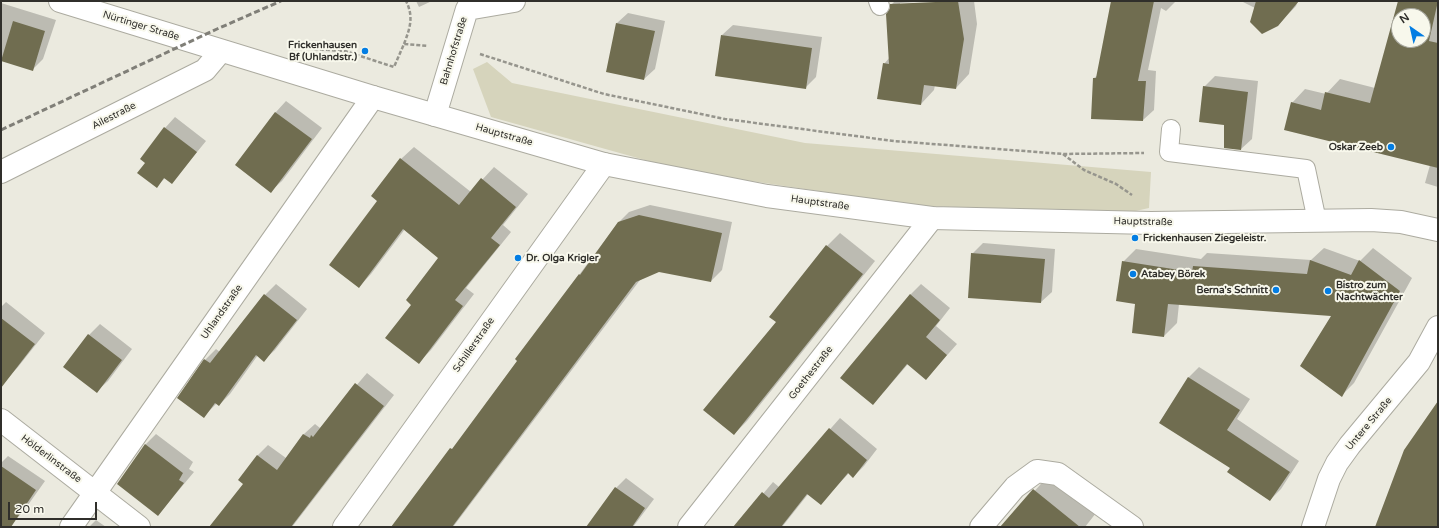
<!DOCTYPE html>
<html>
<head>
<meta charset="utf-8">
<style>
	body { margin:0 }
	#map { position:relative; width:1439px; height:528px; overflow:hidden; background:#ebeadf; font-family:"Varela Round",sans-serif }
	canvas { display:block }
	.frame { position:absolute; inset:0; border:2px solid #302f2b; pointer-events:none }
	.north { position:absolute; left:1391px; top:8px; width:40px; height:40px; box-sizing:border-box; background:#f8f8ec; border:1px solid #a8a89f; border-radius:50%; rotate:326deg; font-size:11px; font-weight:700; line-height:16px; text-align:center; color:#302f2b }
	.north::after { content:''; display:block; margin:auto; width:14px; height:18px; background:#037de3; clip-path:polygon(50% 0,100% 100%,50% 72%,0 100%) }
	.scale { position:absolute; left:8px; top:502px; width:89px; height:18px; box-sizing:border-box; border:2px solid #302f2b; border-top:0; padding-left:5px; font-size:12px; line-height:14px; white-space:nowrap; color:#302f2b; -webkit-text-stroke:3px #f8f8ec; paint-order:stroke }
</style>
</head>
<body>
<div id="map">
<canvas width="1439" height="528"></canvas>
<div class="frame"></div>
<div class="north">N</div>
<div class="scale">20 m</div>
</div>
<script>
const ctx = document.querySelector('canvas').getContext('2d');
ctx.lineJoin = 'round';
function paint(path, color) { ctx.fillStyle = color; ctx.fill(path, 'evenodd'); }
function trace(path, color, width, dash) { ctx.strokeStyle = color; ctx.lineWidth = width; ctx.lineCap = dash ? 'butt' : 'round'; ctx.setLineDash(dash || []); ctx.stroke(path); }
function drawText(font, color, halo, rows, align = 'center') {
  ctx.font = font + ' "Varela Round",sans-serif'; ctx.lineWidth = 4; ctx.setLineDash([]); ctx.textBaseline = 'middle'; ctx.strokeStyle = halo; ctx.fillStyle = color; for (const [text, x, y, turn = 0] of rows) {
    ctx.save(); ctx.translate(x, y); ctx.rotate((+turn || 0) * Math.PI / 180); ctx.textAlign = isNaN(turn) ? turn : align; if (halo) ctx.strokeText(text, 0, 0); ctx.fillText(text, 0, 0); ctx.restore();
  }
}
paint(new Path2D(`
	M487 62 512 83 805 143 1151 172 1149 208 1131 212 919 206 684 171 491 117 473 69Z`), '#d6d4bc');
paint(new Path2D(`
	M416 1H432L419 7Z
	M895 1H930L900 3V5L974 1 977 24 969 74 956 88 935 85 934 90 921 104 884 64 890 57 891 5Z
	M1128 1H1176L1166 11 1161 8 1148 70 1156 71 1154 110 1143 120 1094 78 1098 75Z
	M1241 1H1298L1296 6 1278 25 1255 8Z
	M1399 1H1438V187L1425 183 1430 165 1292 103 1305 89 1326 94 1340 79 1375 88ZM1399 16H1423V40H1399Z
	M1 3 56 20 43 59 32 70 1 60Z
	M628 13 665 21 655 69 644 79 617 23Z
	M733 25 822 37 816 77 805 88 722 35Z
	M1215 76 1258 81 1252 139 1241 149 1204 87Z
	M286 101 322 128 282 181 271 191 236 165 276 112Z
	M175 117 206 141 172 183 165 178 157 186 146 163 165 128Z
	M414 147 471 192 494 167 528 194 503 225 511 232 466 288 474 294 431 350 419 362 413 305 440 257 405 229 371 274 359 287 379 200 401 159Z
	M650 205 732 222 722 270 711 281 659 270 640 280 453 527H392L459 441 518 360 516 359 618 223 629 212Z
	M840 233 875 261 747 421 734 434 777 322 770 317 827 246Z
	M983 243 1055 249 1052 292 1041 302 972 254Z
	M1324 248 1360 261 1373 248 1412 278 1354 383 1342 395 1333 315 1179 304 1177 323 1164 336 1136 303 1123 262 1136 249 1201 259 1207 253 1311 260Z
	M276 284 307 309 275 350 264 360 258 355 230 394 219 405 217 403 204 416 178 398 205 360 216 349 220 352 265 295Z
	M921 284 950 308 936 326 957 344 926 379 908 364 883 393 910 295Z
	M6 302 45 333 18 367 8 378 1 373V307Z
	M100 324 132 349 108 381 97 391 64 367 89 335Z
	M1199 367 1250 399 1237 419 1299 461 1281 489 1270 500 1231 468 1160 422 1189 377Z
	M367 373 394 395 292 527H210L244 484 239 480 258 455 268 445 286 458 304 434 315 424 320 428Z
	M840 418 877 449 864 466 853 477 849 473 821 503 809 493 782 527H735L773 482 779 487Z
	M156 434 193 462 189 469 194 472 158 515 118 484 146 444Z
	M8 456 45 481 23 512 14 521H1V463Z
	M1049 475 1096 513 1085 527H1002Z
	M626 478 654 499 633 527H587L616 488Z
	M96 520 106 527H89Z`), '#0003');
paint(new Path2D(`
	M958 1 964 39 956 89 924 85 921 105 877 99 883 63 889 64 886 14 890 8V4Z
	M1111 1H1154L1138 81H1146L1143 121 1091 119 1093 78H1096Z
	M1256 1H1299L1278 26 1262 34 1250 22Z
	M1398 1H1438L1429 41 1438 43V168L1284 130 1291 102 1321 110 1325 92 1370 103ZM1399 16H1423V40H1399Z
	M13 21 45 31 33 71 1 61Z
	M616 23 655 31 644 80 606 72Z
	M721 35 812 48 806 89 715 76Z
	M1203 86 1248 92 1241 150 1224 148V125L1199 122Z
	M275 112 312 139 271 193 235 165Z
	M164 127 197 152 172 184 164 178 157 188 137 173 145 163 140 159Z
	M400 158 459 205 481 178 516 207 491 238 500 245 455 300 463 306 419 364 385 338 411 305 406 300 438 258 403 229 359 288 329 265 377 201 371 196Z
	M639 215 722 233 711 282 659 272 636 282 452 527H391L450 448 452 449 517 361 515 359 579 274 580 275 618 222Z
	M826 245 863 274 734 435 703 410 776 322 769 317Z
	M971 253 1045 259 1041 303 968 298Z
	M1310 260 1351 275 1359 260 1400 291 1342 397 1300 366 1331 316 1168 304 1164 337 1132 333 1135 304 1116 301 1122 261 1192 272 1193 266 1307 274Z
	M264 294 297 320 264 362 256 355 219 406 215 403 204 418 177 398 204 359 210 363Z
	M910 294 940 320 926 337 947 355 926 380 907 364 873 405 840 378Z
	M1 318 35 344 1 388Z
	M88 334 122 360 97 393 63 367Z
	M1188 377 1240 410 1227 430 1290 472 1270 501 1227 472 1230 468 1159 423Z
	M355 383 384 406 291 527H209L243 484 238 480 257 455 277 470 303 434 310 438 311 435 313 437Z
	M1438 401V527H1375L1404 450Z
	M829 428 867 460 853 478 848 473 821 505 807 494 781 527H733L762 492 769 498Z
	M145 444 183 473 179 480 184 483 158 516 117 484Z
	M1 466 36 490 11 527H1Z
	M615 487 645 508 632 527H586Z
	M1033 489 1080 527H1000Z`), '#706d50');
const lane = new Path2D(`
	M878 1 880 6
	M1171 129 1169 152 1306 169 1317 221`);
const street = new Path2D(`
	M435 115 467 9 514 1
	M1 172 205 70 221 51
	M1 420 139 527
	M71 527 373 97
	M344 527 604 164
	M689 527 932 218
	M981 527 1015 487 1037 471 1058 474 1132 527`);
const secondary = new Path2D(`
	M60 1 373 97 604 164 767 196 932 218 1151 223 1371 220 1401 222 1438 230
	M1313 527 1329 479 1337 463 1350 445 1419 362 1438 327`);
trace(lane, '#acaba0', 20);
trace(street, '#acaba0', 24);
trace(secondary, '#acaba0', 24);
trace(new Path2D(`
	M404 44C410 28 414 17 406 1
	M314 49 345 51 394 67 404 44 428 46
	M480 54 604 94 725 119 894 141 1063 154 1144 153
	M1063 154 1084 170 1116 184 1132 195`), '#96958d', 2.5, [4, 2]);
trace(lane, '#fff', 18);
trace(street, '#fff', 22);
trace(secondary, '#fff', 22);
trace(new Path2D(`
	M1 130 217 29 281 1`), '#807f78', 3, [6, 3]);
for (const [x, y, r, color] of [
	[365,51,4,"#037de3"],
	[1391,147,4,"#037de3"],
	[1135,238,4,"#037de3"],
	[518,258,4,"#037de3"],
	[1133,274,4,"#037de3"],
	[1276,290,4,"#037de3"],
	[1328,291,4,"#037de3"]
]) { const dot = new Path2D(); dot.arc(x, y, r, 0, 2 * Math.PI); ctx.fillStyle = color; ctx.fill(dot); trace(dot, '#f8f8ec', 1.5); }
drawText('10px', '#302f2b', '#f8f8ec', [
	["Nürtinger Straße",141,26,17],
	["Bahnhofstraße",454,51,-73],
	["Ailestraße",114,116,-27],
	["Hauptstraße",504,135,16],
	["Hauptstraße",820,203,8],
	["Hauptstraße",1143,222,1],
	["Uhlandstraße",222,312,-55],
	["Schillerstraße",474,345,-55],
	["Goethestraße",811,373,-52],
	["Untere Straße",1369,424,-50],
	["Hölderlinstraße",51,459,37]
]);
drawText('bold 10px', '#302f2b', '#f8f8ec', [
	["Frickenhausen",357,45,"right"],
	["Bf (Uhlandstr.)",357,57,"right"],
	["Oskar Zeeb",1383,147,"right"],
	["Frickenhausen Ziegeleistr.",1143,238],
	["Dr. Olga Krigler",526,258],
	["Atabey Börek",1141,274],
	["Bistro zum",1336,285],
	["Nachtwächter",1336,297],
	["Berna's Schnitt",1268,290,"right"]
], 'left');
</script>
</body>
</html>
